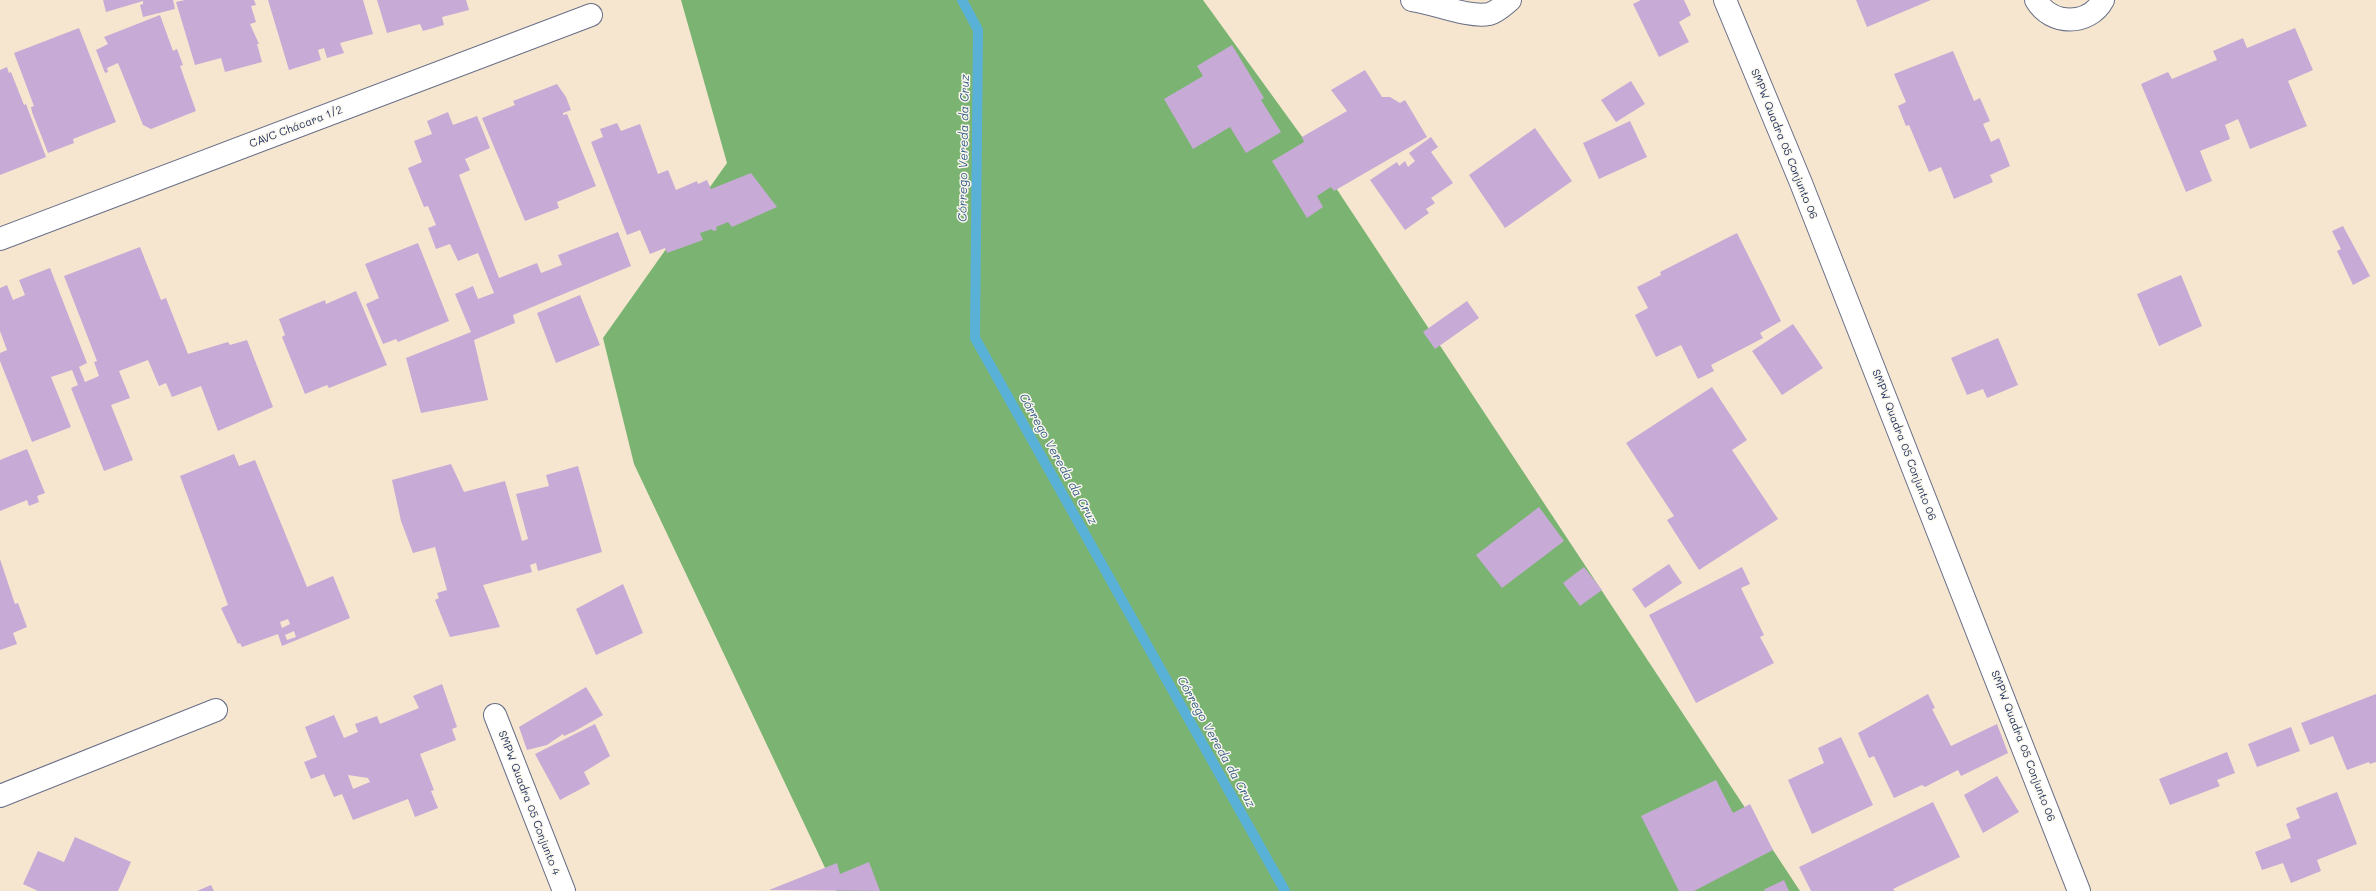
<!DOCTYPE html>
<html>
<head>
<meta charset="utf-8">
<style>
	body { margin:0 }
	canvas { display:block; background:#f6e6d0 }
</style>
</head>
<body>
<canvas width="2376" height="891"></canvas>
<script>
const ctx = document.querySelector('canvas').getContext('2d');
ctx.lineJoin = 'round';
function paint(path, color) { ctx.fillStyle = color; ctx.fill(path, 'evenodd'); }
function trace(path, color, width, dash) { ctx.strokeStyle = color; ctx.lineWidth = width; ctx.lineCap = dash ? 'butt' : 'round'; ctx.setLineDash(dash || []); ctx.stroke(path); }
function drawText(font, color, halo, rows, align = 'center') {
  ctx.font = font + ' Mali,sans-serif'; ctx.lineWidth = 3; ctx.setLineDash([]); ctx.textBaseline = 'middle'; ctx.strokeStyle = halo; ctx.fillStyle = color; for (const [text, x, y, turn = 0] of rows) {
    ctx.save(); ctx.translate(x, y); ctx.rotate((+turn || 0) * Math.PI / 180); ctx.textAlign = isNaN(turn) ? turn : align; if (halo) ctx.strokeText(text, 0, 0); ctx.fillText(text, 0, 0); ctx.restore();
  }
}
paint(new Path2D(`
	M681 0H1203L1303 138 1800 891H836L634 464 603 338 727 163Z`), '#7bb472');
trace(new Path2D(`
	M962 0 978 30 975 338 1285 891`), '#5ab1d7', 10);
paint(new Path2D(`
	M103 0H173L175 9 143 17 140 5 143 4V1L106 12Z
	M185 0H254L256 5 251 6 256 22 250 24 259 44H257L262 62 225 72 221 58 195 65 176 2Z
	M268 0H363L373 34 340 43 344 53 327 58 324 48 318 50 321 60 289 70Z
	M377 0H466L469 10 442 17 444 25 423 31 420 24 387 33Z
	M1641 0H1684L1691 15 1679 22 1689 42 1659 57 1633 4Z
	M1856 0H1931L1867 27Z
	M160 15 173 51 177 49 183 65 180 66 196 111 151 129 143 125 118 63 107 68 108 72 105 73 96 50 108 44 104 37Z
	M79 28 116 122 73 139 74 143 48 153 32 112 31 107 34 106 14 53Z
	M2295 28 2313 70 2288 81 2307 126 2250 149 2238 119 2225 125 2230 139 2200 151 2212 181 2186 192 2141 84 2168 72 2172 79 2217 60 2213 51 2243 38 2247 48Z
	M1232 45 1264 98 1261 100 1281 132 1246 153 1230 127 1193 149 1164 99 1203 76 1197 66Z
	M1953 51 1974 101 1980 98 1990 121 1983 124 1991 142 1999 138 2010 166 1990 175 1993 182 1954 199 1941 167 1929 172 1909 125 1906 126 1898 106 1906 102 1894 74Z
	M7 67 9 73 11 72 24 105 26 104 46 157 0 175V70Z
	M1365 70 1382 97H1390L1400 103 1405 100 1427 137 1334 191 1331 187 1317 196 1323 207 1307 218 1272 161 1304 142 1302 137 1347 111 1331 90Z
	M1631 81 1645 104 1616 122 1601 100Z
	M557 84 566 97 571 110 563 113V115L567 114 596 186 557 202 559 208 525 221 482 118 515 105 513 101Z
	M448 112 453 125 477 116 490 148 465 159 470 170 459 175 499 278 537 263 541 273 562 265 558 255 618 232 631 266 513 315 515 323 474 340 488 400 421 413 406 358 471 332 455 294 473 286 478 299 494 293 478 253 458 261 450 244 436 249 428 228 436 225 428 206 424 207 408 168 422 162 414 141 432 134 427 121Z
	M1630 121 1647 157 1599 179 1583 143Z
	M617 123 621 131 640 124 658 174 668 170 676 190 697 181 698 184 707 180 711 189 751 173 777 207 732 227 728 222 716 227 717 230 713 231 712 229 700 233 703 240 667 253 665 248 650 254 640 230 627 235 591 142 603 137 600 129Z
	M1535 128 1572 181 1505 228 1469 175Z
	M1431 137 1438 147 1431 152 1453 183 1431 198 1435 203 1426 209 1429 213 1405 230 1370 180 1397 162 1399 166 1405 161 1408 167 1415 161 1409 153Z
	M2343 226 2370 276 2353 285 2337 251 2341 249 2332 231Z
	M1737 233 1781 321 1760 333 1763 338 1711 365 1714 371 1698 379 1681 345 1656 357 1635 315 1648 308 1637 287 1661 275 1660 272Z
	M418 243 449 321 398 342 396 339 383 344 366 304 379 298 365 264Z
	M140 247 161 300 166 298 188 354 228 342 230 345 247 340 273 407 218 431 201 386 172 397 166 383 159 386 148 360 119 371 130 398 111 405 133 460 104 471 71 388 78 385 72 370 51 377 71 427 32 442 0 361V353L7 350 0 331V288L7 285 13 300 25 295 19 280 50 268 87 363 79 367 85 382 99 376 94 362 97 361 64 276Z
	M2181 275 2202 326 2159 346 2137 294Z
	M356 291 387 365 329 388 327 385 305 394 282 337 285 335 279 319 325 300 326 304Z
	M580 295 600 345 556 363 537 313Z
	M1467 301 1479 318 1435 349 1423 332Z
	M1793 324 1823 368 1782 395 1752 351Z
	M1998 338 2018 385 1987 398 1983 389 1967 395 1951 358Z
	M1712 387 1747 440 1732 450 1778 519 1699 570 1667 520 1674 516 1626 443Z
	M27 449 45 493 37 496 39 502 29 506 27 500 0 511V460Z
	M234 454 239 466 255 460 307 587 333 576 350 618 282 646 278 634 242 647 240 643 238 644 221 608 228 605 180 476ZM288 619 290 624 282 628 280 622ZM294 631 296 637 287 640 285 635Z
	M451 464 464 492 505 481 522 541 528 539 516 494 549 486 546 475 578 466 602 552 538 571 536 563 530 565 532 572 483 585 500 627 450 637 435 600 439 598 437 593 447 590 435 547 413 553 401 521 392 480Z
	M1539 507 1564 541 1502 588 1476 555Z
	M0 559 15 604 18 603 27 627 13 633 17 644 0 650Z
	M1669 564 1682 583 1645 608 1632 589Z
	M1584 567 1602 590 1580 606 1563 583Z
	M1742 567 1750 584 1741 588 1764 635 1760 637 1774 663 1696 703 1649 615Z
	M623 584 643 633 596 655 576 609Z
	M442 684 457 727 452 729 456 740 420 754 434 790 431 791 438 808 415 817 408 799 353 820 342 794 334 797 324 774 311 779 304 762 317 757 305 727 334 715 344 738 358 732 355 724 377 716 380 724 419 708 413 696ZM348 775 368 778 370 782 353 789Z
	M586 687 603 715 575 731 564 736 563 734 547 745 527 750 519 727Z
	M1928 694 1935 708 1932 709 1951 746 1997 724 2008 753 1961 776 1958 770 1925 787 1922 785 1894 798 1874 756 1869 758 1858 733Z
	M2376 694V762L2370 764 2369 762 2347 770 2333 736 2310 745 2301 723Z
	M595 724 610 756 584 772 590 784 560 800 535 754Z
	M2291 727 2300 751 2257 767 2248 744Z
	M1841 737 1873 805 1812 834 1788 780 1824 763 1818 748Z
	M2227 752 2235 773 2217 780 2220 786 2170 805 2159 779Z
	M1997 776 2019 812 1983 833 1964 795Z
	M1716 780 1733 813 1750 804 1773 850 1694 891H1679L1641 816Z
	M2337 792 2357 844 2317 860 2321 871 2291 883 2283 863 2262 870 2255 852 2291 838 2286 824 2300 818 2296 808Z
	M1933 802 1960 857 1893 889 1895 891H1811L1799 867Z
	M75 837 131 862 118 891H38L23 884 38 851 64 862Z
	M869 862 880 891 769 890 837 863 840 874Z
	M1784 880 1789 891H1764L1765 889Z
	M211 885 214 891H197Z`), '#c7aad5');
const minor = new Path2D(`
	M1412 0C1434 3 1468 18 1489 14 1497 12 1504 5 1510 0
	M1725 0 1801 183 2079 891
	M2036 0C2051 26 2089 26 2103 0
	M0 239 591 15
	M495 715 564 891
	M0 796 216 710`);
trace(minor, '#686f86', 24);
trace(minor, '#fff', 22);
drawText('11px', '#1b2f5e', '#fbf7ec', [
	["CAVC Chácara 1/2",296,127,-21],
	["SMPW Quadra 05 Conjunto 06",1784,144,68],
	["SMPW Quadra 05 Conjunto 06",1904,445,69],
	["SMPW Quadra 05 Conjunto 06",2023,746,69],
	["SMPW Quadra 05 Conjunto 4",529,803,69]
]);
drawText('italic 12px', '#315c88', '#fbf7ec', [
	["Córrego Vereda da Cruz",964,148,-89],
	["Córrego Vereda da Cruz",1058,459,61],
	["Córrego Vereda da Cruz",1216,742,61]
]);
</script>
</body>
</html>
